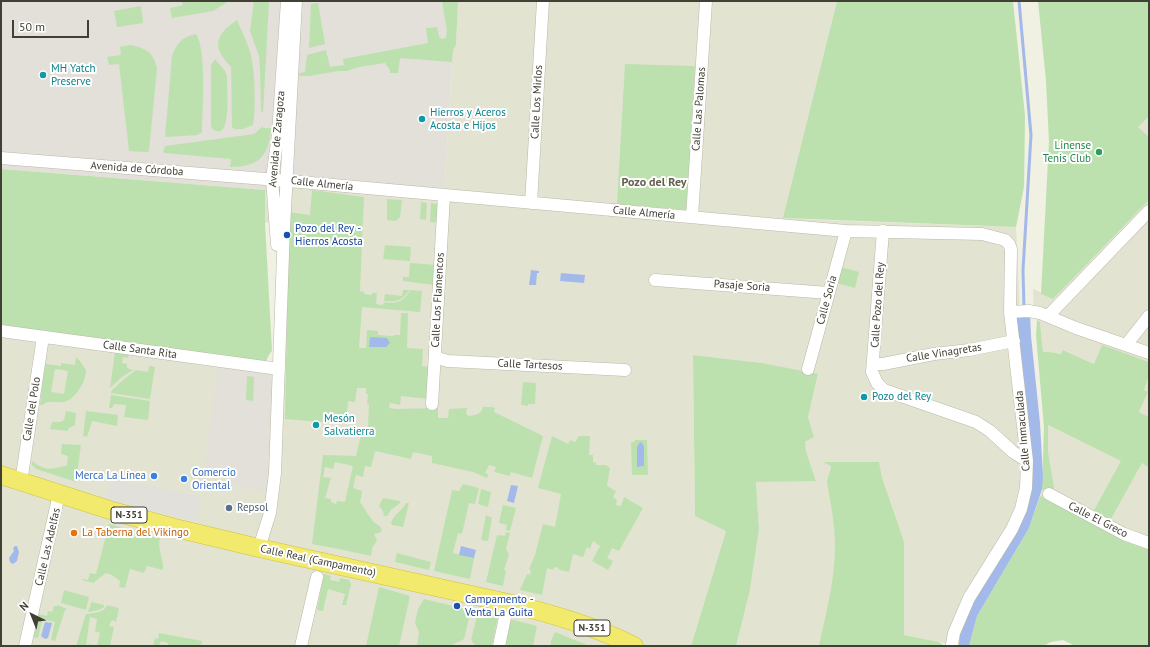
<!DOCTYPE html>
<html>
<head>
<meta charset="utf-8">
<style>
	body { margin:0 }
	#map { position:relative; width:1150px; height:647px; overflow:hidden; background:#f0f0e3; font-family:"PT Sans",sans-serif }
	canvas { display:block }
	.frame { position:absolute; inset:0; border:2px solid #414034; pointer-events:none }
	.north { position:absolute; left:12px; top:595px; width:40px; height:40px; -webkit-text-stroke:3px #fff; paint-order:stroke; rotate:317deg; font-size:11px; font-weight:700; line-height:16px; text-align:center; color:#414034 }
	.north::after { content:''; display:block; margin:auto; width:14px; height:18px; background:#414034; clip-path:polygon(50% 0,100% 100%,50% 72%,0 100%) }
	.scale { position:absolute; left:12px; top:20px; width:77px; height:18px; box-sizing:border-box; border:2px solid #414034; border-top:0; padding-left:5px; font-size:12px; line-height:14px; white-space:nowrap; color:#414034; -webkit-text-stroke:3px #fff; paint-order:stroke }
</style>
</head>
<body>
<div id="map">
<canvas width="1150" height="647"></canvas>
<div class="frame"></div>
<div class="north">N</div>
<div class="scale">50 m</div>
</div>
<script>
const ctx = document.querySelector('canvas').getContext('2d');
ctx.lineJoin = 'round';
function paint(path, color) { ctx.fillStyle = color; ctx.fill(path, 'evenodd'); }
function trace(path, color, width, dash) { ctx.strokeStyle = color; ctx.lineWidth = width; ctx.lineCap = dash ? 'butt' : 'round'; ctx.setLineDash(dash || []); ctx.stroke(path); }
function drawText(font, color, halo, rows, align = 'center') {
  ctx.font = font + ' "PT Sans",sans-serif'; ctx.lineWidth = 4; ctx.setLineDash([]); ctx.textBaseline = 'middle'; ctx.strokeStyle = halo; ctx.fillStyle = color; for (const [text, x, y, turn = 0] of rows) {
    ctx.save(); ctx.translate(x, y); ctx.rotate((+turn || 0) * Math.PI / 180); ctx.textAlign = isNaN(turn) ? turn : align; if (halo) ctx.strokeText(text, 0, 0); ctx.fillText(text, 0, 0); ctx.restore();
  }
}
paint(new Path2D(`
	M458 1H837L784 218 819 220 1016 227 1020 314 1035 467 961 626 958 646 904 635 856 646H736L750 590 759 529 756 482 816 480 806 451 805 442 813 437 808 417 818 375 762 363 693 355 695 515 726 531 691 646H1V331L156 358 218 367 279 373 281 300 275 221 265 223V190L272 191 273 198H285L287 183 444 195 452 62 453 50 456 45Z
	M1149 72V137L1138 127Z
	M1149 200V362L1102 346 1094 364 1064 350 1061 354 1049 352H1043L1040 322 1034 318 1033 289 1053 298Z
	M1149 376V417L1139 412 1148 392 1144 390Z
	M1048 425 1122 461 1093 512 1110 521 1142 463 1149 468V547L1040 496 1042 489 1046 491 1048 452Z`), '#e3e3d2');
paint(new Path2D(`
	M1 1H458L456 45 453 50 452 62 444 196 295 182 286 198H273L272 191 265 190 1 169Z
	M218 367 273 373 266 492 225 483 226 472 223 471V473L204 469Z`), '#e2e0d8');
paint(new Path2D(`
	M182 1H229L213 11 172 18 170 8 183 5Z
	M254 1H269L263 113 261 111 260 70 259 56 250 31Z
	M442 1H458L456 45 453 50 452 62 400 58 398 73H390V70L385 63 359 67 347 71H338L309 76H299L300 73 305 72 307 55 326 50 330 67 344 65 343 59 428 43 426 28 437 27 439 37 442 39 446 38 447 31Z
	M837 1H1013L1025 116 1024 187 1016 227 783 218Z
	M1038 1H1149V116L1138 127 1149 137V200L1053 299 1041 294 1049 142 1046 81Z
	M318 3 325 44 309 48 311 4Z
	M141 6 143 23 117 27 114 11Z
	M237 20C241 30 247 41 250 52 255 68 256 108 253 125L243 129H235L232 127 231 67C212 47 214 36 237 20Z
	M196 34C207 51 202 110 202 132L197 135 165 137 172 56C177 43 182 37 196 34Z
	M131 45C147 49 153 52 157 68L149 151 147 152 129 151 119 64 109 65 107 57 121 55 120 47Z
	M215 59 225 71 227 76C227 86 230 123 222 130 219 132 216 131 213 130L211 126V65Z
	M625 64 695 66 687 210 617 204Z
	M263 126V128H271C269 156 259 167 230 167L231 159 165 153 163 152 165 146 254 134Z
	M1 169 265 190V223L272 351C266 358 265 363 267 373L156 358 157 352 1 331Z
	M312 190 364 197 360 291 364 292V294L372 295V293H377L376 304 382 305 385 302C397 305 404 300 411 290L422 291 420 312 362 307 359 348H366L367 330 378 331V335L393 336 394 335H400L401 313H408L407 348 423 349 422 366 430 367 428 399 401 396 400 405 390 403 389 408 396 409 438 408V418H448L449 409 467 408 466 414 469 416C475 415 481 415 483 407H492L495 408 494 412 543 436 532 478 511 472 510 476 494 472 496 467 489 465 485 473 488 474 487 478 473 472 432 463V456L413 452 411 459 375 451 371 467 365 466 363 477 356 475 353 488 362 491 360 503 362 504C363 507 373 522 375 523 379 526 380 525 382 530L380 533 374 534 377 540 372 548 371 556 334 548 312 544 323 455 356 456 363 427H368L369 404H367L368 394H366V388H357L355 402 348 401 346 424 285 419 289 212 310 215ZM335 462 353 466 345 502 337 501 336 504 331 502V499L325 498 331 478 323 477 325 467 333 469Z
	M387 199 402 200 400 217C397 222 392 221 387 220Z
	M421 202 427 203 426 220 420 219Z
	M431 203 439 204V223L430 222Z
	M385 245 411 247 410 261 383 259Z
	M410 263 436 265 434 285 403 281V277H409Z
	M840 267 859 272 855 288 836 283Z
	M403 290H410C401 301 398 302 384 301L385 294 402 296Z
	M1037 320 1040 322 1043 352H1049L1061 354 1063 350 1094 364 1102 345 1149 362V376L1144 390 1148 392 1139 412 1149 417V468L1142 463 1110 521 1093 512 1121 461 1048 425V452L1054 488 1049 494 1042 489 1044 427 1036 335Z
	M115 352 129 353 128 358 123 357 122 363 127 364V368L133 370 122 377 110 388Z
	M693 355 762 363 818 374 808 417 814 437 805 442 806 451 816 481 756 482 759 529 750 590 736 646H691L726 531 695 516Z
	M76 357 80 361 86 370C86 381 76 399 64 402 59 403 54 401 48 402 44 403 44 405 40 405L45 364 61 366V363L75 365ZM55 369 68 371 64 394 51 392Z
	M149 366 155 367 150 399 111 393 112 390 123 380 136 370 148 372Z
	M247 376 254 377 253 401 246 400Z
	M523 382 536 383 535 404H528V406L521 405Z
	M111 395 150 401 148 420 124 417 126 405 114 404 112 408H109Z
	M66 411 76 413 75 425 69 428 67 431 50 429 52 422H60L64 420Z
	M86 411 118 415 117 426 92 421 87 437 83 436Z
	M552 436 568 444 570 440 575 442 579 436H590L589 455H593V462L596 463V465H606L610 468 607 486 616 491 613 497 617 500 616 505 621 506 624 497 643 508 619 551 612 548 607 558 613 561 608 570 592 561 600 546 593 541 590 549 587 547 583 557 573 554 569 572 560 570 557 567 554 568 553 570 547 568 542 595 520 590 527 574 530 575 531 571 529 569 535 555 543 524 555 527 561 494 538 488Z
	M635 440H647L648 475H632L631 442H634Z
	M62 444 81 445 76 482 36 469 32 465V461C47 472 49 469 66 466L67 465 68 456 61 454Z
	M823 462H879L882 478 904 542V635L939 642 944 646H819C826 613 835 580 835 546 835 525 831 504 827 483 827 476 831 472 831 466Z
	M463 484 479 488 475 504 469 503 462 534 458 533 453 553 474 558 470 579 434 571 452 490 459 491Z
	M481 489 491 492 488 507 478 504Z
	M1040 496 1149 547V646H1075L1063 640 1051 642 1043 646H969L977 616 1029 528Z
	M383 498 400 501V503L391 510 387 516H384L383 511 379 506Z
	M406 503H409L403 527 392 525 391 523C393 515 402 511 406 503Z
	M503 505 516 508 510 531 506 530 507 525 499 523Z
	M486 515 492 518 488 541 481 540Z
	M109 524 153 537 160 538C157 549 164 559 163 570L147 566 144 573 130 569 125 588 119 587 120 581 112 575 106 573 93 583 82 580V579L88 580 90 573 96 574Z
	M506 532 510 533 506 549 509 555 504 569 506 571 503 586 486 582 497 535 505 536Z
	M397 553 431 562 429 570 395 562Z
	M324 574 331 576 330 580 339 582 340 578 349 580 351 584 346 605H342L345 594 328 589 323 611 317 610Z
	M379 587 410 596 399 646H366Z
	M64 590 89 597 86 610 61 603Z
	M93 598 92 602 104 605V607L99 610 88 612Z
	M424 599 471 610 464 639 450 646H417L419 632 415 623 418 609Z
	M58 605 67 609 65 610 55 641 51 640 55 622 42 619H41L42 621 38 638 33 637 38 614 47 616 48 611 52 612 54 606H57Z
	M107 605 119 608 116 622 112 620 109 626 114 627 110 646H89V644L97 646 100 633 95 631 97 619 90 617 86 646H76L86 614C94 613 104 613 107 605Z
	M478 612 498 616 492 646H476L471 640Z
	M510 619 537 626 533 646H513L505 644Z
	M555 632 587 645 589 646H551V641Z
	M159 633 202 641 201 646H168V643L161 641 159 646H153L155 638 158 639Z`), '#bce1af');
paint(new Path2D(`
	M111 479 138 486 139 484 202 497 197 521 105 500Z`), '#e1e0db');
paint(new Path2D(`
	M531 270 539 271V273H537L536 285H529Z
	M561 273 585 275 584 283 560 281Z
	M1030 313 1031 336 1040 423 1043 477 1042 489 1029 528 977 616 969 646H959L960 626 1030 489 1014 315Z
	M370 337 387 338 390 343 386 347H369Z
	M640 442 642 443 644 446V466L637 467V447Z
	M511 485 518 486 514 503 507 501Z
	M15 546H17L19 552 17 561 13 564 10 562 9 558 14 551 13 548Z
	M461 546 476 550 474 558 459 555Z
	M45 622 52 623 48 638 45 639 41 636Z`), '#a3b9e9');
trace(new Path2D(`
	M1019 1 1031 135 1023 270 1024 308`), '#a3b9e9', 3);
const minor = new Path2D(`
	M1 158 278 180 846 231 982 234 1005 240 1009 244 1011 249 1010 312 1027 461 1026 488 1021 509 1012 529 969 598 954 633 952 644
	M531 203 543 1
	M692 217 706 1
	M883 231 872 372 877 383 884 390 976 422 990 431 1013 452 1027 461
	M277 245 272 179 278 134 287 1
	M655 280 829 293
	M1010 312 1029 311 1040 313 1076 328 1149 353
	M1048 316 1149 211
	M1 331 279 369
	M1126 345 1149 316
	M435 356 441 359 448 361 625 370
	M873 364H883L934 354 969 350 1014 341
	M808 369 846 231
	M432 404 444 196
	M21 482 43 337
	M1049 494 1124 534 1149 543
	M259 548 270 513 275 473 284 228 296 1
	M25 646 59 494
	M301 646 317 577
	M499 646 508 603`);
const highway = new Path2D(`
	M1 475 116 512 175 528 259 548 508 603C552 614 594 626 634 646`);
trace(minor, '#bab9a7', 13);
trace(highway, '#cfc23e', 19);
trace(minor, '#fff', 12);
trace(highway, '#f1ea6d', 18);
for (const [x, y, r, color] of [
	[43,75,4,"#0f9aa8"],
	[422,119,4,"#0f9aa8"],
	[1099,152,4,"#2e9e5b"],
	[287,235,4,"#1a4fb4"],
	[864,397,4,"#0f9aa8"],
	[316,425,4,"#0f9aa8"],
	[154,476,4,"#3f7fe0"],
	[184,479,4,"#3f7fe0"],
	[229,508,4,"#5c6f8a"],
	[74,533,4,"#e8710a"],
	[457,606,4,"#1a4fb4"]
]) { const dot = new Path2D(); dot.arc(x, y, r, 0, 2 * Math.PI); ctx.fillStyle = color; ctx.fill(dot); trace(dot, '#fff', 1.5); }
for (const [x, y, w] of [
	[129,515,36],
	[592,628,36]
]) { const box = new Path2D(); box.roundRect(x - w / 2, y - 8, w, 16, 3); ctx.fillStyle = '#fff'; ctx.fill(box); trace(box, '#414034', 1); }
drawText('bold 10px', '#414034', null, [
	["N-351",129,515],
	["N-351",592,628]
]);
drawText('11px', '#0d838f', '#fff', [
	["MH Yatch",51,69],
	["Preserve",51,82],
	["Hierros y Aceros",430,113],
	["Acosta e Hijos",430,126],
	["Pozo del Rey",872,397],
	["Mesón",324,419],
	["Salvatierra",324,432]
], 'left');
drawText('11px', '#414034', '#fff', [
	["Calle Los Mirlos",537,102,-87],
	["Calle Las Palomas",699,109,-86],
	["Avenida de Zaragoza",277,139,-85],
	["Avenida de Córdoba",137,169,4],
	["Calle Almería",322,184,6],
	["Calle Almería",644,213,5],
	["Pasaje Soria",742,286,4],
	["Calle Los Flamencos",438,300,-87],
	["Calle Soria",827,300,-75],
	["Calle Pozo del Rey",878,305,-86],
	["Calle Santa Rita",140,350,8],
	["Calle Vinagretas",944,353,-9],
	["Calle Tartesos",530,365,3],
	["Calle del Polo",32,409,-81],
	["Calle Inmaculada",1023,431,-95],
	["Calle El Greco",1098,520,27],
	["Calle Las Adelfas",48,547,-77],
	["Calle Real (Campamento)",318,561,12]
]);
drawText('11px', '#27864d', '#fff', [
	["Linense",1091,146],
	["Tenis Club",1091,159]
], 'right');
drawText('11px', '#164399', '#fff', [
	["Pozo del Rey -",295,229],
	["Hierros Acosta",295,242],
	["Campamento -",465,600],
	["Venta La Guita",465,613]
], 'left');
drawText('11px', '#366cbe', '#fff', [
	["Comercio",192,473],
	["Oriental",192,486],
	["Merca La Línea",146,476,"right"]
], 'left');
drawText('11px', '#4e5e75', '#fff', [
	["Repsol",237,508]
], 'left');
drawText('11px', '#c56008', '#fff', [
	["La Taberna del Vikingo",82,533]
], 'left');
drawText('bold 12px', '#63604c', '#fff', [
	["Pozo del Rey",654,183]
]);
</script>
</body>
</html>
